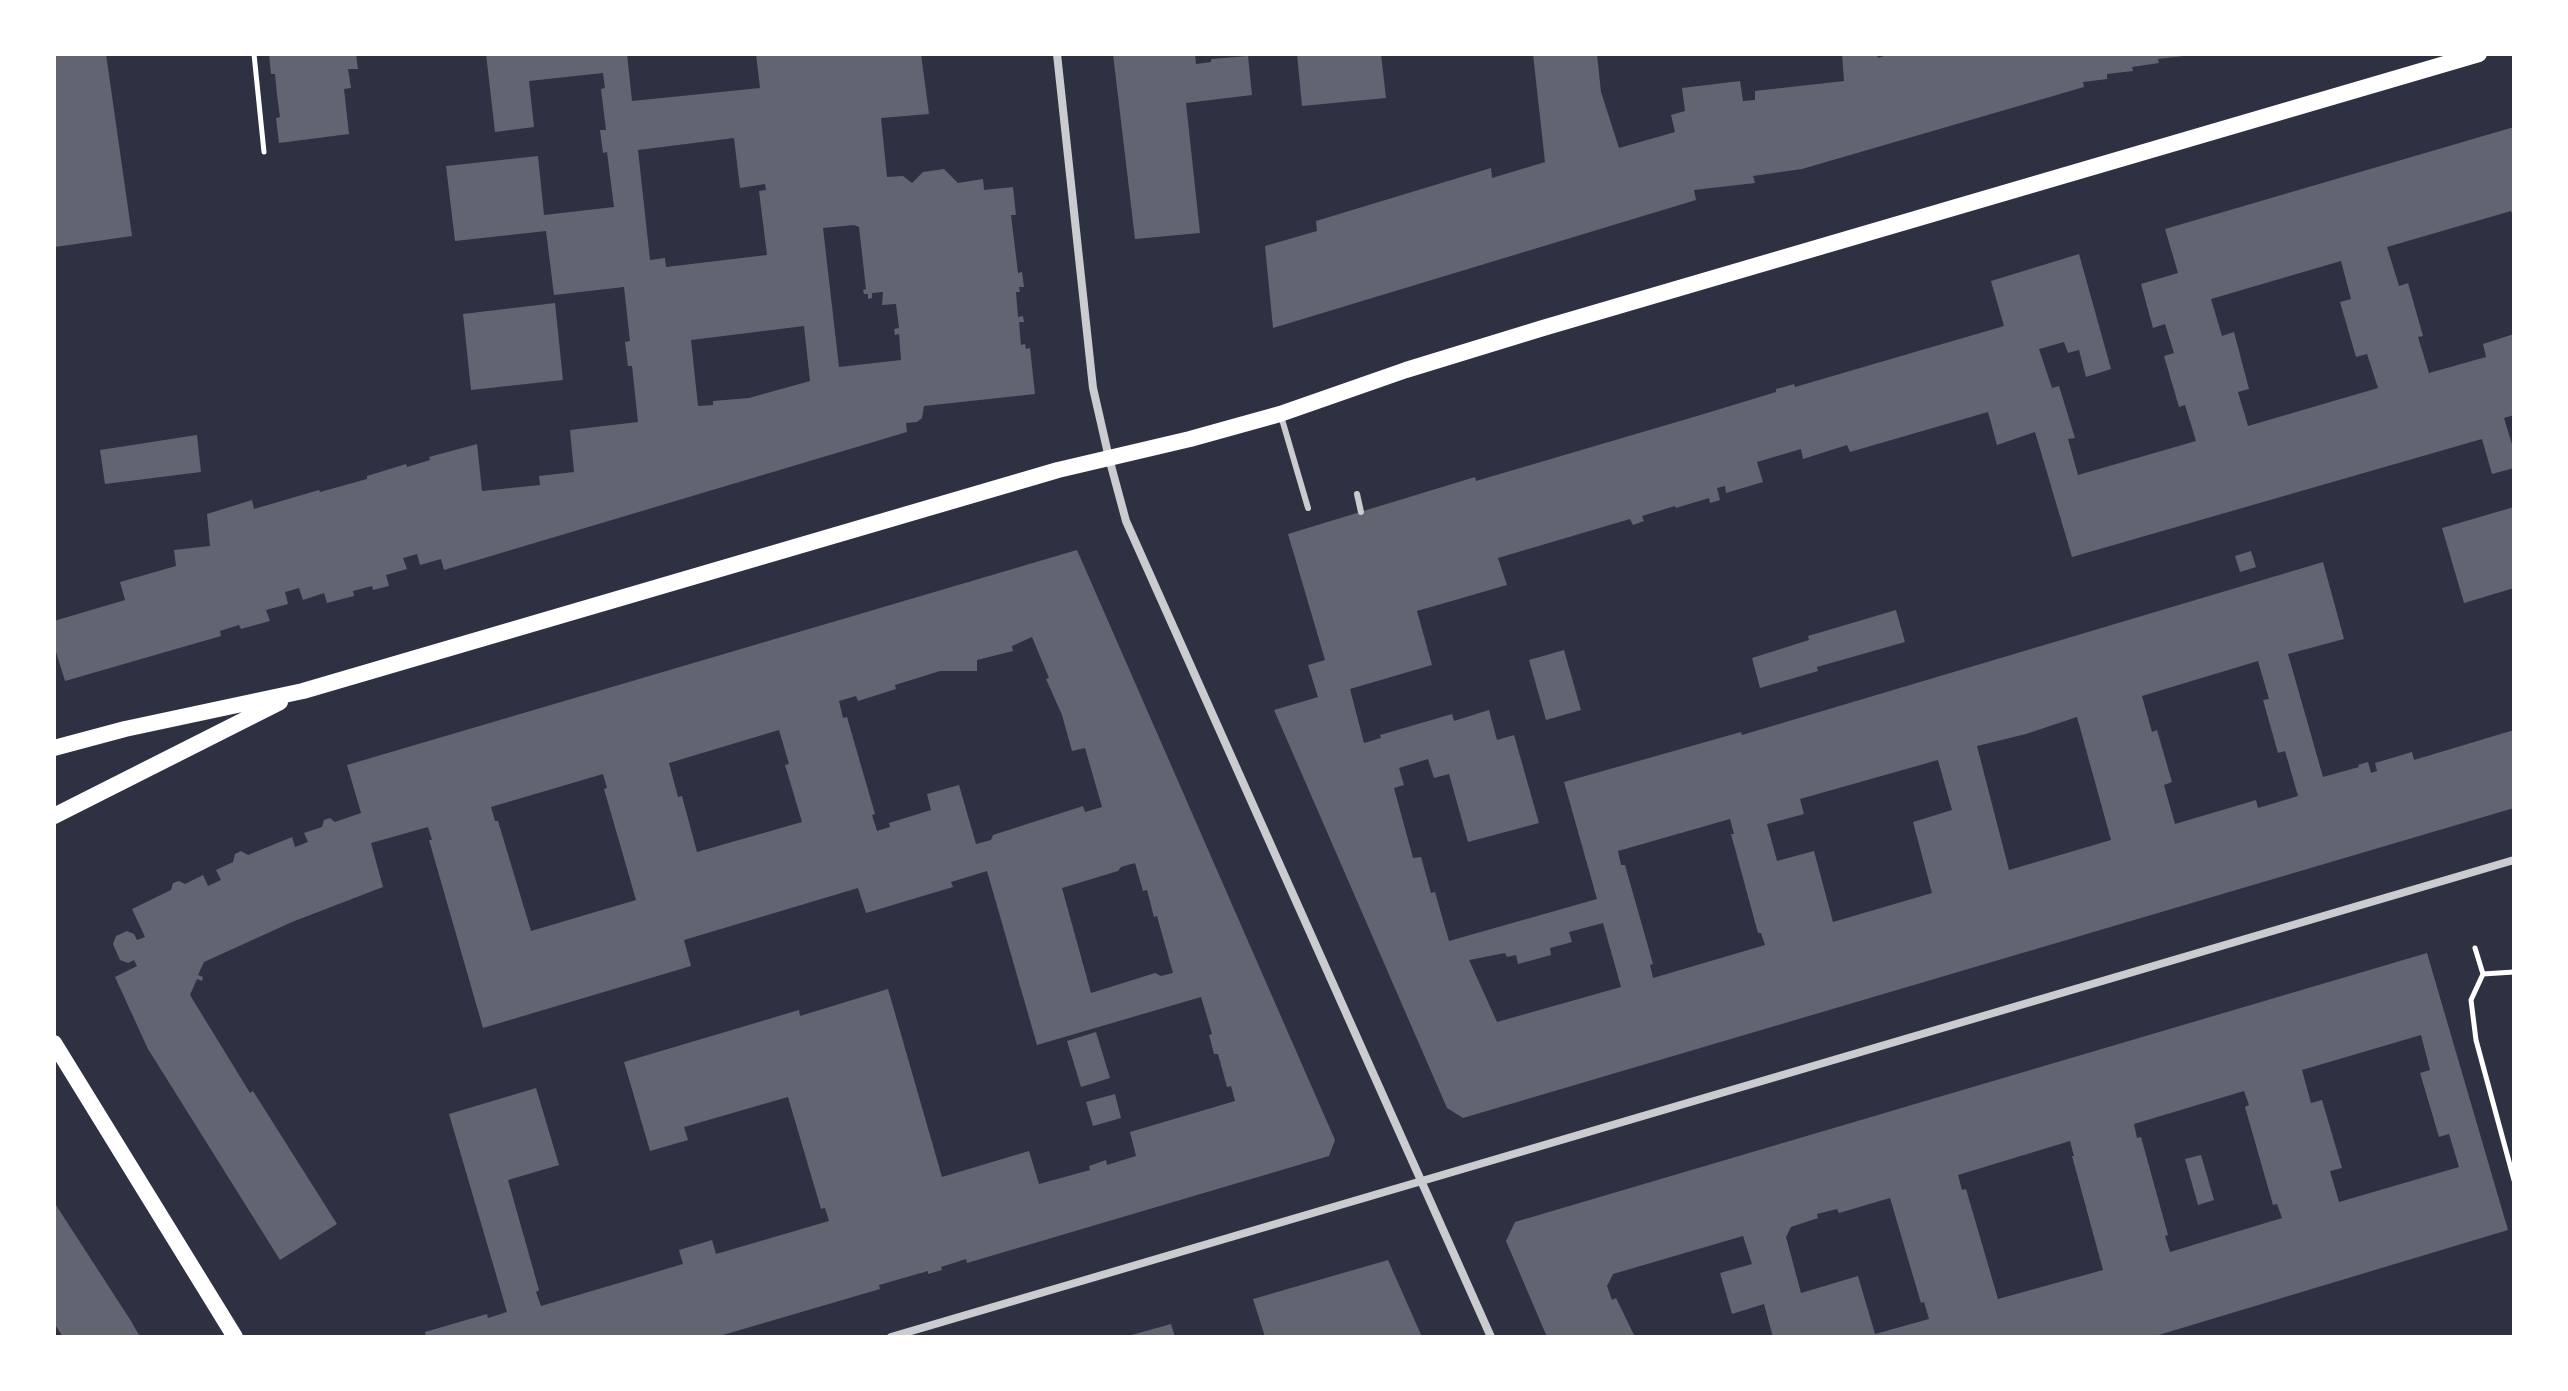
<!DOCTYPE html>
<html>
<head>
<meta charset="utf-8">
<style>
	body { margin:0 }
	#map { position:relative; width:2568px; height:1391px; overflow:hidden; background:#2d3142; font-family:"Asap Condensed",sans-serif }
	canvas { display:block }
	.frame { position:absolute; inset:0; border:56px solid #fff; pointer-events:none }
</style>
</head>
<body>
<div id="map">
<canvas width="2568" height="1391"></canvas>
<div class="frame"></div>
</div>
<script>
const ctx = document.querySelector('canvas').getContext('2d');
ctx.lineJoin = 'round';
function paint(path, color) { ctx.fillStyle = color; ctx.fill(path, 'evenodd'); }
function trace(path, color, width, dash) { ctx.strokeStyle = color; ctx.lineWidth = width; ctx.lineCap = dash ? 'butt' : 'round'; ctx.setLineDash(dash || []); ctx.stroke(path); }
paint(new Path2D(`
	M54 54H106L132 236 55 247Z
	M269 54H356L358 69H348L351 88 344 89 349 134 279 143 276 118 280 117 277 95 275 74H271Z
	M486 54H627L632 101 760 88 756 54H921L929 114 881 118 887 177 903 176 912 183 923 172 944 169 958 183 983 179 984 190 1013 187 1016 215H1011L1018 273 1022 272 1024 287H1019L1020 292H1016L1018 317 1023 316 1024 322H1019L1021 345 1025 344 1026 349 1030 348 1035 394 924 406 922 418 917 422 906 423 907 432 444 570 441 559 420 565 417 554 403 558 407 569 386 575 389 586 373 590 372 586 353 591 354 596 327 603 324 593 303 600 299 588 285 592 288 604 266 610 270 621 241 629 239 625 220 631 221 636 65 681 56 652H54V621L125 600 120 582 176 566 174 550 210 546 207 514 252 500 254 509 319 490 320 492 367 479V476L406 464 407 467 430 460 429 457 477 444 482 491 540 485 539 476 574 472 570 430 638 422 632 366H628L625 342 630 341 624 287 554 295 546 231 455 241 446 166 538 156 544 215 614 207 607 152 603 153 600 130H606L601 89 605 88 603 73 529 81 534 127 495 132ZM734 138 740 188 765 184 766 190 759 191 767 255 666 267 665 258 650 260 638 150ZM854 225 859 227 866 289 863 290 864 294H868V299L872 298V293L883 292 882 305 896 304 899 328 894 329 895 335 899 334 901 360 839 367 823 228ZM804 326 810 381 749 398 713 401V405L698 406 691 340Z
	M1113 54H1195L1196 64 1211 62V59L1248 56 1252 95 1186 103 1200 233 1135 239Z
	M1297 54H1381L1386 98 1302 106Z
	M1533 54H1597L1601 92 1619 148 1675 132 1671 115 1685 111 1682 88 1740 81 1743 101 1755 100V91L1844 81 1842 54H1877L1878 58 1890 54H2184V56L2158 59 2159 63 2132 67 2133 71 2107 74V79L2083 82 2084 87 1802 169 1753 176 1755 183 1694 190 1696 200 1273 328 1265 246 1317 231 1316 221 1491 168 1492 178 1545 162Z
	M2514 127V219L2511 211 2387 247 2399 286 2408 283 2423 336 2418 337 2429 373 2486 357 2483 344 2514 334V415L2504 418 2514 451V468L2492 474 2482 439 2072 557 2035 432 1997 445 1988 412 1850 452 1847 445 1803 459 1801 449 1757 462 1763 482 1726 493 1725 486 1717 488 1720 500 1710 503 1709 498 1676 508 1675 506 1642 516 1644 521 1633 525 1630 519 1498 558 1507 585 1417 611 1432 665 1350 689 1364 743 1381 738 1380 735 1452 714 1454 721 1489 710 1497 740 1514 735 1539 823 1468 842 1449 774 1434 778 1428 759 1399 768 1404 785 1394 788 1413 858 1421 857 1431 893 1435 892 1449 941 1597 899 1564 782 1741 732 1742 735 2323 562 2344 639 2288 654 2323 777 2359 767 2358 765 2368 762 2371 773 2377 771 2375 763 2412 752 2414 760 2514 730V808L1463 1118 1447 1108 1274 710 1318 697 1308 665 1325 660 1288 534 1475 477 1476 481 1697 416 1776 392V389L1784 387 1794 384 1795 387 2004 326 1991 281 2079 254 2111 369 2086 377 2079 350 2068 353 2064 342 2039 349 2052 388 2059 386 2075 438 2068 439 2078 475 2196 441 2185 405 2179 407 2164 356 2174 353 2165 324 2153 328 2141 284 2178 273 2165 229ZM2341 261 2351 299 2340 302 2356 357 2367 354 2378 388 2248 426 2238 392 2249 389 2234 332 2222 336 2211 299ZM2258 661 2269 699 2263 700 2278 753 2285 751 2298 796 2258 808 2256 800 2175 824 2164 785 2172 782 2157 730 2152 732 2142 696ZM2077 717 2111 840 2009 870 1977 746 2026 734ZM1938 760 1952 810 1913 822 1932 893 1833 922 1814 851 1777 861 1767 824 1804 814 1800 799ZM1730 819 1734 834H1731L1758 933H1761L1765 945 1653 978 1650 965 1653 964 1625 865H1621L1618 851ZM1603 923 1621 987 1497 1022 1469 960 1505 953 1507 957 1516 955 1518 964 1551 955 1550 948 1572 942 1569 932Z
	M555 303 563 380 471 390 463 314Z
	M197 435 201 472 105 484 100 450Z
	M2514 507V588L2464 603 2442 528Z
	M1077 550 1335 1140 1329 1156 967 1263 966 1259 941 1267 942 1270 928 1274V1271L879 1285 880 1289 716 1337H426L425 1332 487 1314 488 1318 507 1312 449 1114 536 1088 559 1165 508 1180 539 1290 536 1292 541 1306 683 1264 679 1250 712 1240 716 1254 829 1221 825 1208 821 1209 788 1097 684 1127 688 1140 650 1151 624 1062 799 1010 800 1016 888 989 942 1177 1029 1151 1039 1184 1090 1170 1089 1166 1106 1160 1107 1165 1136 1156 1130 1132 1235 1101 1231 1086 1227 1087 1218 1054H1214L1209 1035 1212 1034 1201 997 1037 1045 987 871 951 882 953 887 866 913 858 888 684 940 691 966 483 1028 429 840H432L428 827 371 843 383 887 292 922 204 962 198 975 203 977 202 981 197 979 190 995 250 1093 253 1091 337 1224 280 1260 148 1049 115 977 137 966 134 960 128 963 120 960 113 944 116 936 127 931 134 934 137 940 145 937 132 909 171 890 173 883 179 881 185 884 203 875 208 886 221 880 216 870 233 862 235 854 241 851 248 855 292 837 295 847 308 842 304 833 322 827 324 820 330 818 335 822 361 813 347 765ZM1032 637 1049 678 1046 679 1062 715 1072 751 1085 748 1102 807 1085 812 1083 806 993 835 991 840 976 844 959 785 927 794 931 810 889 823 890 827 877 831 872 815 875 814 847 717 843 718 839 701 856 696 858 701 896 689 895 685 940 671H977V660L1013 651 1012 646ZM779 730 789 764 785 765 802 822 697 852 682 796 678 797 669 763ZM603 774 607 788 604 789 636 900 531 931 498 821H495L491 807ZM1135 863 1143 891 1147 890 1154 917 1157 916 1173 973 1161 976 1155 973 1091 993 1062 888 1118 871 1121 867Z
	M2251 551 2256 567 2240 572 2235 556Z
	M1896 610 1905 642 1817 667 1818 671 1760 688 1752 658 1809 640 1808 636Z
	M1564 650 1581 710 1546 720 1529 660Z
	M2427 953 2508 1230 2152 1337H1773L1764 1304 1732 1314 1720 1273 1752 1264 1743 1236 1613 1274 1607 1286 1612 1300 1616 1298 1635 1337H1547L1506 1241 1515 1222ZM2421 1035 2430 1070 2420 1073 2439 1137 2449 1134 2459 1167 2339 1202 2330 1171 2342 1168 2322 1100 2311 1103 2302 1070ZM2244 1091 2249 1105 2245 1107 2273 1205 2277 1204 2282 1218 2170 1252 2165 1236 2168 1235 2141 1137 2137 1138 2134 1124ZM2070 1141 2074 1156H2072L2103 1270 1998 1299 1966 1189 1962 1190 1958 1175ZM1890 1198 1921 1303 1924 1302 1929 1319 1875 1334 1858 1276 1801 1293 1786 1237 1791 1227 1818 1218 1817 1214 1837 1209 1839 1213Z
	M1096 1032 1110 1078 1081 1087 1067 1041Z
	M1115 1094 1121 1118 1093 1126 1086 1102Z
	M2201 1155 2214 1200 2198 1205 2185 1159Z
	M54 1202 131 1321 140 1337H63L54 1323Z
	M1388 1260 1422 1337H1265L1253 1299Z
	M1171 1324 1175 1337H1128V1336Z`), '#626471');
trace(new Path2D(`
	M254 54 264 152
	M2475 948 2483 974 2514 972
	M2483 974 2471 1000 2476 1040 2514 1180`), '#fff', 5);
trace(new Path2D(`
	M1281 416 1308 508
	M1357 494 1361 512`), '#caccd0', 6);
trace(new Path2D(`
	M1057 54 1093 388 1109 458 1126 521 1491 1337
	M891 1337 2514 860`), '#caccd0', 8);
trace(new Path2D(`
	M54 748 125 729 303 691 1058 470 1190 439 1280 414 1406 370 1543 328 2479 54
	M54 816 280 702
	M54 1043 235 1337`), '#fff', 16);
</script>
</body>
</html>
